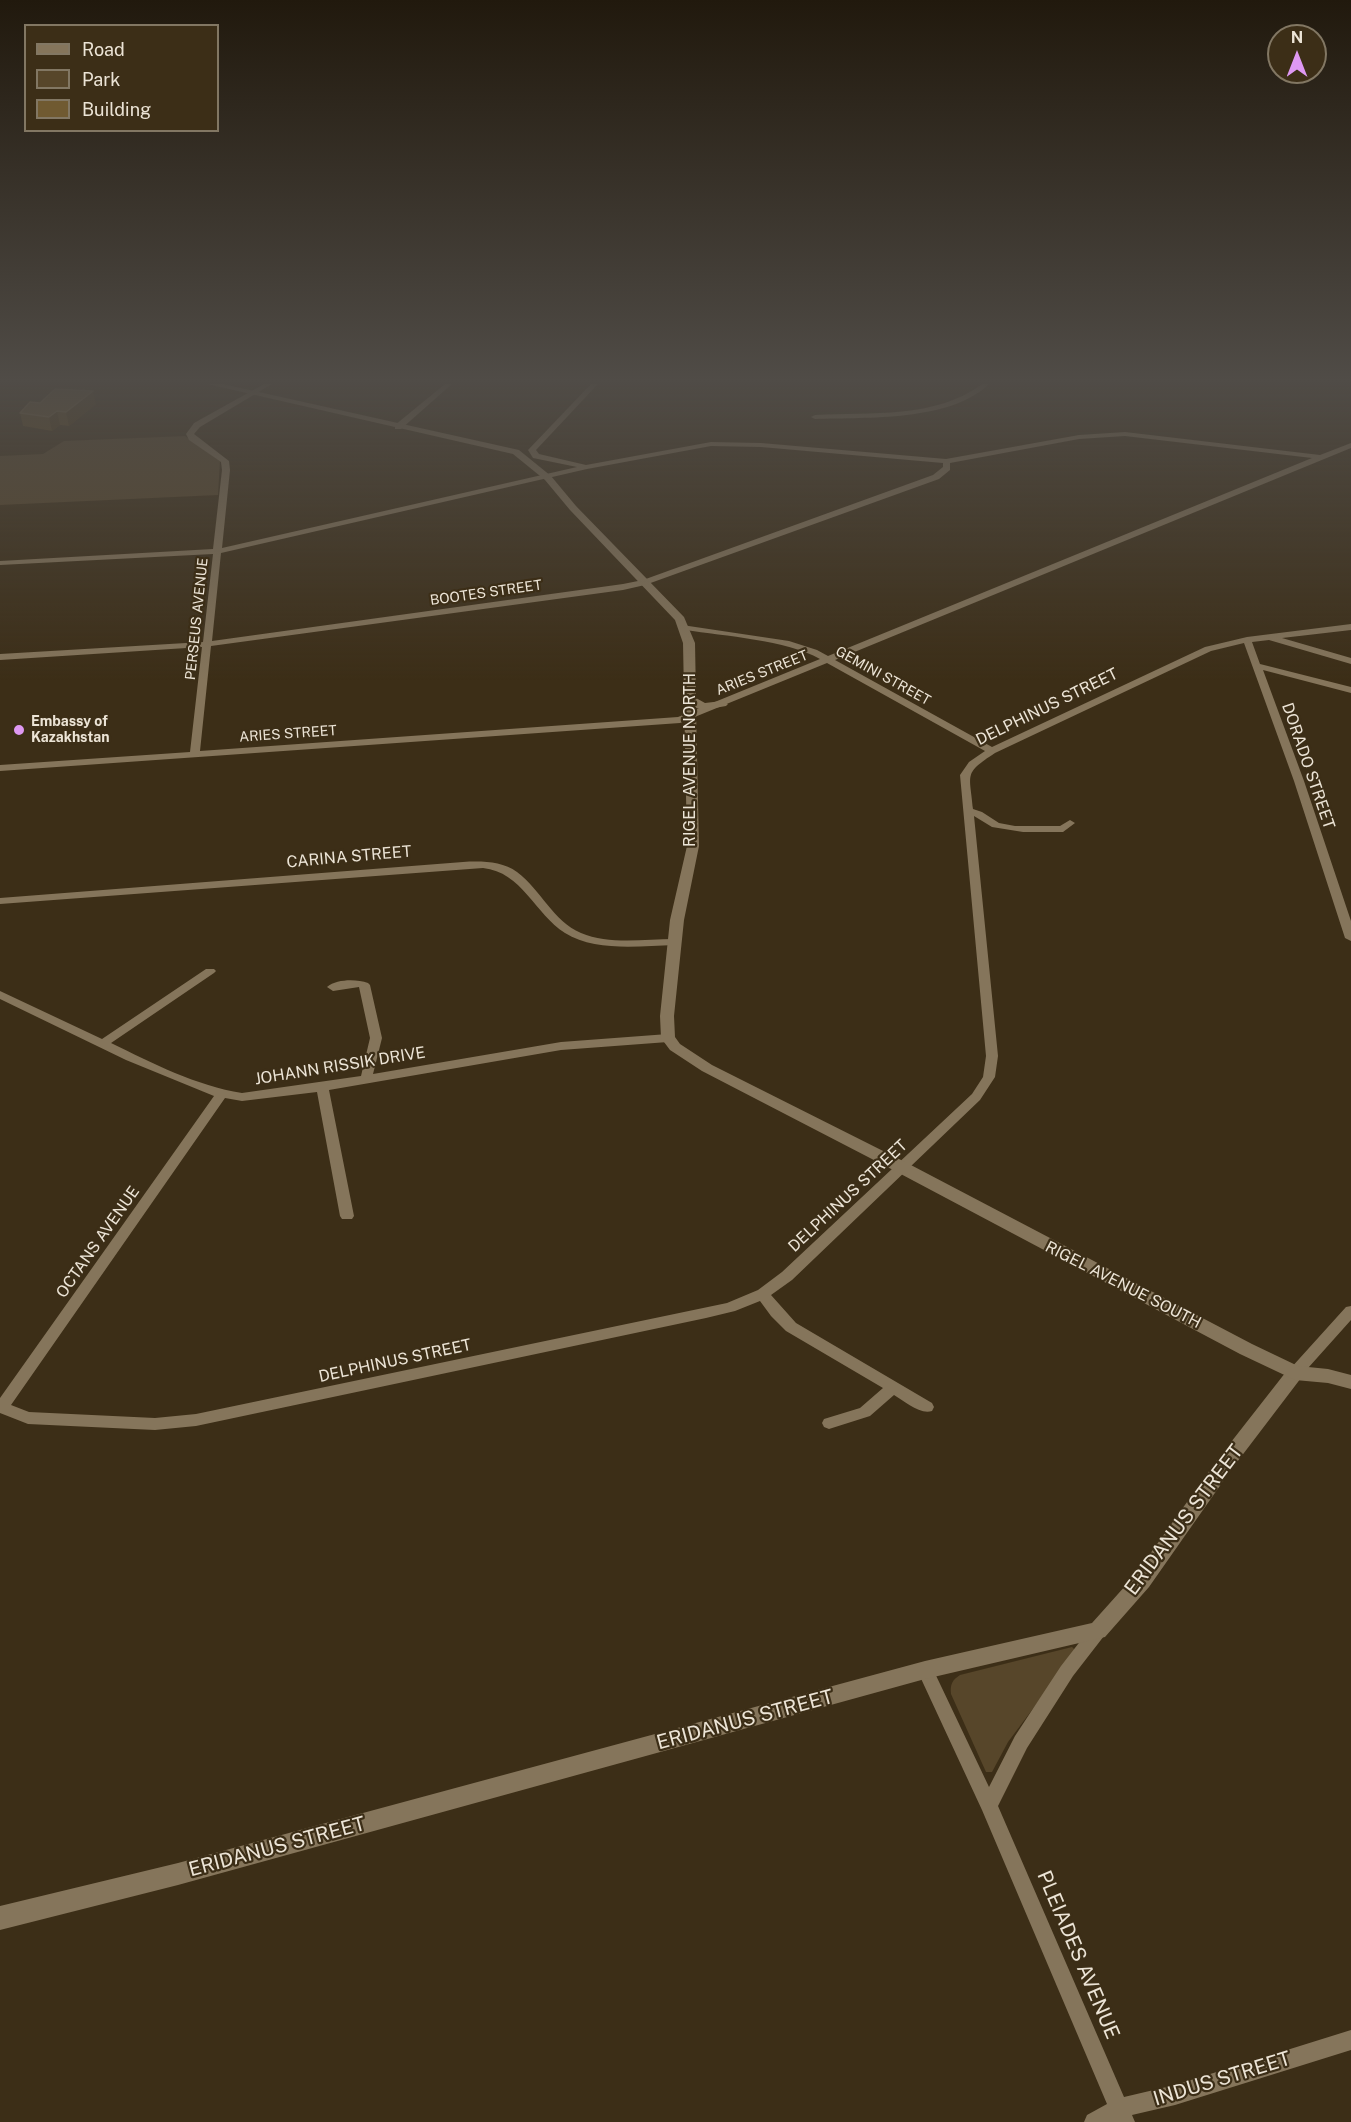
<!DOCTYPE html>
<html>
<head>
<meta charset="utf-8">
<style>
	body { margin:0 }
	#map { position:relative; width:1351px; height:2122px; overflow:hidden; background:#3c2e17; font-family:"Public Sans",sans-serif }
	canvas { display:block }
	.legend { position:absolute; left:24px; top:24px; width:195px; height:108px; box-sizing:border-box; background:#3c2e17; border:2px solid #827763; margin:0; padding:8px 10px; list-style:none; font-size:18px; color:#ece4d6 }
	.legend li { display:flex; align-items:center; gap:12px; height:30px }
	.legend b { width:30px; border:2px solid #827763 }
	.north { position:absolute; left:1267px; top:24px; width:60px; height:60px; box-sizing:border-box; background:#3c2e17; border:2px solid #827763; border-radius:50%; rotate:0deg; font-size:16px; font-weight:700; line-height:24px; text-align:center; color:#ece4d6 }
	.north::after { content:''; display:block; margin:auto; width:21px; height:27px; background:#de98f2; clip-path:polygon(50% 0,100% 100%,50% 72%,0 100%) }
</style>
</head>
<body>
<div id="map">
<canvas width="1351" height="2122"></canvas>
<ul class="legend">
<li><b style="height:8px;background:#85755b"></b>Road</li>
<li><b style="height:16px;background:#57462a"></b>Park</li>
<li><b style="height:16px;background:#705a31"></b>Building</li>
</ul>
<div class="north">N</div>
</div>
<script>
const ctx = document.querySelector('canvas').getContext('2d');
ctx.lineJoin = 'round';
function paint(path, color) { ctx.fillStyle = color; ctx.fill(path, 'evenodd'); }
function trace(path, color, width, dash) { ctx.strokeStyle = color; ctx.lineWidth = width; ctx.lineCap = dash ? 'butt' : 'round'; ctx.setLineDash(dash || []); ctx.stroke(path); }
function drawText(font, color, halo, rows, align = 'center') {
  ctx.font = font + ' "Public Sans",sans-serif'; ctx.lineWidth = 4.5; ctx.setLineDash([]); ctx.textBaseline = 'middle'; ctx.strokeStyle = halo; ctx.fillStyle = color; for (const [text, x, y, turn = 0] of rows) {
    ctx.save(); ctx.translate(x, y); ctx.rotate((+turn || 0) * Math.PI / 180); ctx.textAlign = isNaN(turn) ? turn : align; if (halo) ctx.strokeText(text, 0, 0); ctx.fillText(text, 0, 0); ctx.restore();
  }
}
paint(new Path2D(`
	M185 436 220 461 218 495 0 505V456L43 454 64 441Z
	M1072 1647 1076 1651 1008 1742 992 1772H986L951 1694C950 1685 952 1680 960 1675Z`), '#57462a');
paint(new Path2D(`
	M264 384H272L200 427 194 434 229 461 230 470 222 548 577 467 533 458 528 450 591 384H598L536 450 539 454 586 465 711 442 761 443 946 459 1079 435 1125 432 1320 455 1351 443V448L835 660 992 747 1205 647 1247 637 1351 624V630L1282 638 1351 658V664L1269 640 1252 642 1260 664 1351 687V693L1263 670 1304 781 1351 921V941L1345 938 1294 781 1244 643 1211 651 995 753C963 774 970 773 973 809L982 812 999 823 1015 826H1060L1070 820 1075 823 1063 832H1023L992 827 974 816 998 1056 995 1077 980 1100 792 1280 771 1295 796 1323 932 1403 934 1407 932 1411C920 1415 904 1401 894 1395L870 1416 829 1429 824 1427 822 1423 824 1419 860 1408 883 1388 786 1331 771 1316 760 1301 735 1311 706 1318 196 1426 155 1430 28 1424 0 1413V1398L214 1096 126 1060 0 999V991L102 1039 206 969H214L216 971 214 973 111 1043C152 1063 197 1086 242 1093L361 1076 370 1038 359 987 333 991 327 987C337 979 356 979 368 983L370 985 382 1038 373 1074 561 1042 668 1034 674 1038 668 1042 561 1050 329 1090 354 1216 352 1219H342L340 1216 317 1092 242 1101 225 1098 11 1405 29 1412 155 1418 196 1414 727 1303 758 1290 782 1272 972 1094 983 1077 986 1056 960 775 969 762 985 751 827 663 680 723 0 771V765L190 752 202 647 0 660V654L203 642 213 554 0 565V561L213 549 222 470 221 462 189 440 186 434 194 423ZM1125 436 1312 458 828 656 817 650 789 641 682 625V629L685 630C725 636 786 640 820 659L678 717 200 751 211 646 623 590 645 585 939 479 950 470V463L1079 439ZM711 446 761 447 943 463V467L933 475 643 580 623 584 212 641 221 553 587 469Z
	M445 384H452L401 429H395V425Z
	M982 384H989C950 422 867 417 815 419L811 417 815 415C869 412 936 419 982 384Z
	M463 862C481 861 502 861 517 872 541 890 553 921 581 933 609 945 645 939 674 939L680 942 674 945C640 946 595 952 565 933 535 914 522 872 483 868L0 904V898Z
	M1351 1306V1320L1300 1377 1295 1379 1290 1377 1288 1373 1290 1369 1346 1307Z
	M1098 1624 1104 1626 1106 1631 1104 1636 1073 1676 1027 1748 998 1806 1124 2097 1175 2085 1351 2030V2050L1175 2105 1132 2115 1135 2122H1084L1087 2115 1107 2104 982 1810 917 1670 919 1665 925 1663 931 1665 989 1787 1015 1736 1061 1666 1092 1626Z`), '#85755b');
paint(new Path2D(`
	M1295 1366 1301 1368 1304 1373 1301 1378 1231 1470 1149 1587 1105 1637 925 1679 178 1885 0 1930V1906L178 1863 925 1661 1092 1623 1135 1575 1217 1460 1289 1368Z`), '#85755b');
paint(new Path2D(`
	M207 384H223L519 450 551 476 576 506 684 617 695 643 696 698 705 703 722 701 728 704 726 706 703 710 696 708 699 846 684 920 674 1016 675 1037 680 1044 712 1065 909 1164 1252 1344 1298 1366 1328 1369 1351 1375V1389L1328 1383 1295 1380 1240 1354 897 1172 702 1071 670 1050 661 1038 660 1016 670 920 687 846 683 643 675 620 570 510 545 480 513 454Z`), '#85755b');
paint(new Path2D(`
	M40 403 96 404 69 426 60 425 52 431 23 426 20 413Z`), '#614a1d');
paint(new Path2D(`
	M93 391 96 404 69 426 66 412Z
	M57 411 60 425 52 431 49 417Z`), '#4c3812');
const building = new Path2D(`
	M55 389 93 391 66 412 57 411 49 417 20 413 30 402 40 403Z`);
paint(building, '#705a31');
trace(building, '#84704b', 1.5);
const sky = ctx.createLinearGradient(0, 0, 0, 681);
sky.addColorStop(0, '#21190d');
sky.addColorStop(0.56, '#504c47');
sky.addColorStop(1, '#504c4700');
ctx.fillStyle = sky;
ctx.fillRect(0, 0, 1351, 681);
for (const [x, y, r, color] of [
	[19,730,6,"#de98f2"]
]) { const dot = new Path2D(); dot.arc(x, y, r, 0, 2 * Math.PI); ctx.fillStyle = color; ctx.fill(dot); trace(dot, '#3c2e17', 2); }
drawText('14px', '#ece4d6', '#3c2e17', [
	["BOOTES STREET",486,593,-8],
	["PERSEUS AVENUE",197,619,-84],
	["ARIES STREET",762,673,-22],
	["GEMINI STREET",883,676,29],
	["ARIES STREET",288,734,-4]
]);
drawText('bold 14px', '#ece4d6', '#3c2e17', [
	["Embassy of",31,722],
	["Kazakhstan",31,738]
], 'left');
drawText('16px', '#ece4d6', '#3c2e17', [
	["DELPHINUS STREET",1047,707,-26],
	["RIGEL AVENUE NORTH",690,760,-90],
	["DORADO STREET",1308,766,71],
	["CARINA STREET",349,857,-5],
	["JOHANN RISSIK DRIVE",340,1066,-9],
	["DELPHINUS STREET",848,1196,-43],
	["OCTANS AVENUE",98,1242,-55],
	["RIGEL AVENUE SOUTH",1123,1285,27],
	["DELPHINUS STREET",395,1361,-12]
]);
drawText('20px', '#ece4d6', '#3c2e17', [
	["ERIDANUS STREET",1184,1520,-53],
	["ERIDANUS STREET",745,1720,-15],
	["ERIDANUS STREET",277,1847,-15],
	["PLEIADES AVENUE",1078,1955,67],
	["INDUS STREET",1222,2079,-17]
]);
</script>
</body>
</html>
